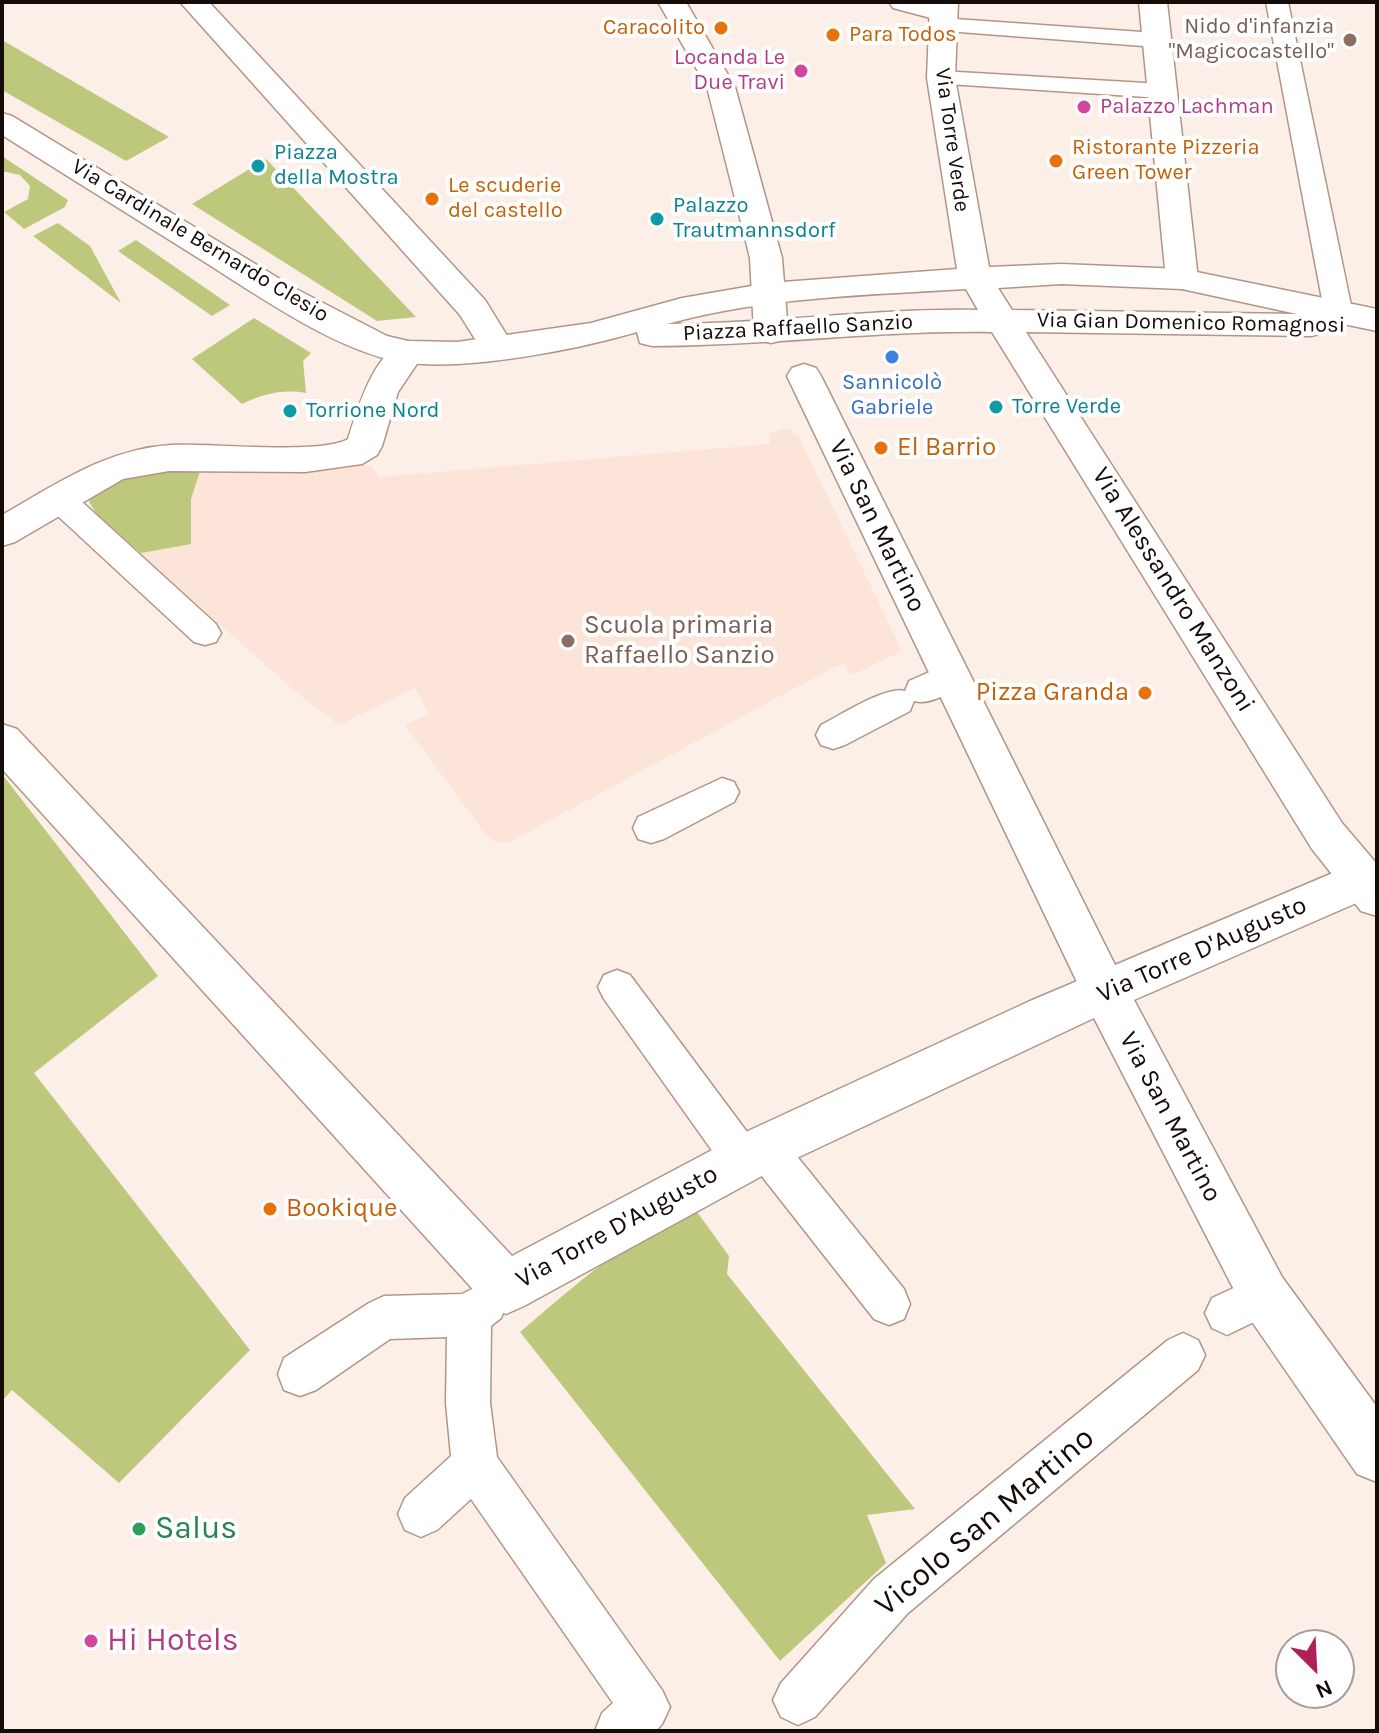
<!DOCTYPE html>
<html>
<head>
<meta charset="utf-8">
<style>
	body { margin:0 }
	#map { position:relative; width:1379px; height:1733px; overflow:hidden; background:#fbefe8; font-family:Karla,sans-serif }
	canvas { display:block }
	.frame { position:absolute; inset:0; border:4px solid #150b07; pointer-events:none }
	.north { position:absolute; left:1275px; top:1629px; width:80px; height:80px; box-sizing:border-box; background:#fff; border:2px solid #a19d9c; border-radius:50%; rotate:156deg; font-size:22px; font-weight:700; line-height:32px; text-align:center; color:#150b07 }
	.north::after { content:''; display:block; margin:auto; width:28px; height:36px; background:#af2057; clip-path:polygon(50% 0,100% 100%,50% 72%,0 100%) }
</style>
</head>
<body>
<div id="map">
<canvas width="1379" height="1733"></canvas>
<div class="frame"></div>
<div class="north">N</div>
</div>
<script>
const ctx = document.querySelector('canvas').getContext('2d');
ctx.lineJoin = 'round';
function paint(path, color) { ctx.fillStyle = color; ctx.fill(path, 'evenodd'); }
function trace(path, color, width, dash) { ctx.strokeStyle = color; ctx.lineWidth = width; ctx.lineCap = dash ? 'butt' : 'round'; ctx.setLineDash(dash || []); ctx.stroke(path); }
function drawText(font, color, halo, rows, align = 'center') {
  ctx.font = font + ' Karla,sans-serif'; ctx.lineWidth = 8; ctx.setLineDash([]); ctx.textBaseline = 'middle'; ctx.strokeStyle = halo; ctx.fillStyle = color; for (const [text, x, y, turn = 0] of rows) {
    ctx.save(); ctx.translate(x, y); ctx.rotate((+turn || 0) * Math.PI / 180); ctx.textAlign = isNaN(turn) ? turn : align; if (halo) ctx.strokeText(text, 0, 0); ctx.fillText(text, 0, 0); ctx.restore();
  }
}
paint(new Path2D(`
	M782 429H790L800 439 902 651 852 675 844 664 832 668 510 842H495L488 837 405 725 429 714 415 688 339 725 297 693 98 516 89 502 140 471 345 469 361 464 372 466 379 477 770 444 769 434Z`), '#fce4d9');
paint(new Path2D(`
	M2 40 169 137 126 161 2 90Z
	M2 156 68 200 65 207 24 229 4 212 28 199 30 186 20 175 2 171Z
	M266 159 416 317 377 321 192 204Z
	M58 223 90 246 121 303 33 236Z
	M136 240 230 305 212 316 118 251Z
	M254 318 311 353 303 361 306 393C283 389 263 394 242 404L192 359Z
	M203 462 191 499V544L141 553 98 516 89 502C109 467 166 468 203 462Z
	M2 774 158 976 34 1073 250 1350 119 1483 12 1390 2 1401Z
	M697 1212 729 1256 727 1274 915 1509 867 1515 886 1563 780 1661 520 1332C574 1287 629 1234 697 1212Z`), '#bdc87d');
const service = new Path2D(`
	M1266 2H1288L1352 310 1348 316 1338 319 1328 316 1324 310Z
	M941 18 1156 33 1164 35 1167 40 1164 45 1156 47 933 30 930 25 933 20Z
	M941 71 1162 84 1170 86 1174 91 1170 96 1162 98 933 83 929 78 933 73Z
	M58 487 69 490 216 624 221 633 216 642 205 645 194 642 47 506 43 498 47 490Z
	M950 663 962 667 966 676C959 690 930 706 914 701L910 711 845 745 833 749 821 745 816 735 821 725C839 716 887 685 905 691L909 681Z
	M722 778 734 782 739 792 734 802 664 839 651 843 638 839 633 828 638 817Z
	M617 970 630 975 750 1136 765 1129 779 1134 904 1289 910 1304 904 1319 889 1325 874 1319 757 1170 742 1179 728 1173 604 999 598 987 604 975Z
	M1264 1274 1279 1280 1285 1295 1279 1310 1227 1335 1212 1328 1205 1313 1212 1298Z
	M486 1282 501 1288 507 1303 501 1318 491 1326 490 1403 497 1457 662 1690 670 1707 662 1724 656 1731H595L602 1713 613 1703 471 1499 437 1530 421 1537 405 1530 398 1514 405 1498 451 1456 446 1403 447 1337 390 1339 316 1390 300 1396 284 1390 278 1374 284 1358 369 1303 384 1296 462 1294Z
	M1183 1333 1198 1340 1205 1355 1198 1370 908 1613 815 1717 798 1725 781 1717 773 1700 781 1683 874 1579 1168 1340Z`);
const pedestrian = new Path2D(`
	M180 2H209L485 300 514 347 509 355 497 358 485 355 460 315Z
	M889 2C908 2 944 0 956 13L952 19 942 21 893 8Z
	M804 364 816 368 821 376 1121 977 1128 992 1121 1007 1105 1013 1089 1007 787 376 792 368Z`);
const minor = new Path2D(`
	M658 2H686L735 87 782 258 788 332 783 340 771 343 759 340 754 332 750 258 707 87Z
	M1139 2H1167L1198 279 1194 286 1182 289 1170 286 1166 279Z
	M408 341 420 344 425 352 398 392 382 446 377 455 362 464 305 472 169 471 123 479 15 542 2 546V515C57 484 106 449 171 445 209 443 321 455 348 439 358 408 374 350 408 341Z
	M2 724 17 729 512 1256 748 1131 1030 1001 1347 867 1363 861 1377 866V894L1134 1000 1282 1277 1377 1407V1482L1357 1474 1246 1313 1094 1018 782 1165 524 1306 506 1314 488 1306 2 769Z`);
const secondary = new Path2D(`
	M930 2H958L955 78 989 267 1061 264 1182 269 1377 309V331L1324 320 1328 325 1323 333 1311 336 1026 332 1342 823 1377 864V916L1361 911 1312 849 992 332C878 330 766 346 652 346L640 343 637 332C575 350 472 370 409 363 343 356 259 296 203 261 136 219 69 177 2 135V113L12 116 298 290 387 336 408 341 457 342 591 323 682 298 769 283 957 269 927 78ZM1061 284 1182 289 1297 314 1012 310 998 288ZM966 289 978 310C874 308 771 324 667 324 764 297 867 295 966 289Z`);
trace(service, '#b29587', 3);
trace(pedestrian, '#b29587', 3);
trace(minor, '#b29587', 3);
trace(secondary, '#b29587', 3);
paint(service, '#fff');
paint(pedestrian, '#fff');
paint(minor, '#fff');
paint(secondary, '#fff');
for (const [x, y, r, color] of [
	[721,28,8,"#e8710a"],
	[833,35,8,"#e8710a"],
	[1350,40,8,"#8d6e63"],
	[801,71,8,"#d1479c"],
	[1084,107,8,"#d1479c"],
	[1056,161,8,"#e8710a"],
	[258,166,8,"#0f9aa8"],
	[432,199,8,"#e8710a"],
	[657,219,8,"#0f9aa8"],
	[892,357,8,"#3f7fe0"],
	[996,407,8,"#0f9aa8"],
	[290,411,8,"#0f9aa8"],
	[881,448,8,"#e8710a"],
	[568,641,8,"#8d6e63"],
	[1145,693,8,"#e8710a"],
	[270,1209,8,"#e8710a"],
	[139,1529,8,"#2e9e5b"],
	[91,1641,8,"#d1479c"]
]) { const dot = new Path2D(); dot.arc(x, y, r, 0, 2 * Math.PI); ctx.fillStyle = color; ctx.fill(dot); trace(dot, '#fff', 3); }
drawText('22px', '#785e54', '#fff', [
	["Nido d'infanzia",1334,27],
	["\"Magicocastello\"",1334,52]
], 'right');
drawText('22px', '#c56008', '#fff', [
	["Caracolito",705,28,"right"],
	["Para Todos",849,35],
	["Ristorante Pizzeria",1072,148],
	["Green Tower",1072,173],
	["Le scuderie",448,186],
	["del castello",448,211]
], 'left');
drawText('22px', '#b23c85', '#fff', [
	["Locanda Le",785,58],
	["Due Travi",785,83],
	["Palazzo Lachman",1100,107,"left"]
], 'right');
drawText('22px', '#150b07', '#fff', [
	["Via Torre Verde",952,140,82],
	["Via Cardinale Bernardo Clesio",200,241,31],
	["Via Gian Domenico Romagnosi",1191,323,1],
	["Piazza Raffaello Sanzio",798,328,-3]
]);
drawText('22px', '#0d838f', '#fff', [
	["Piazza",274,153],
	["della Mostra",274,178],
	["Palazzo",673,206],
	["Trautmannsdorf",673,231],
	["Torre Verde",1012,407],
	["Torrione Nord",306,411]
], 'left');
drawText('22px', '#366cbe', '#fff', [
	["Sannicolò",892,383],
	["Gabriele",892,408]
]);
drawText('26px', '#c56008', '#fff', [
	["El Barrio",897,448],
	["Pizza Granda",1129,693,"right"],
	["Bookique",286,1209]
], 'left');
drawText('26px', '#150b07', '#fff', [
	["Via San Martino",877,526,64],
	["Via Alessandro Manzoni",1173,590,58],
	["Via Torre D'Augusto",1202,950,-24],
	["Via San Martino",1170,1117,62],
	["Via Torre D'Augusto",617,1227,-29]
]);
drawText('26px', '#785e54', '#fff', [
	["Scuola primaria",584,626],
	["Raffaello Sanzio",584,656]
], 'left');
drawText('32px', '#150b07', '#fff', [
	["Vicolo San Martino",985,1522,-40]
]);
drawText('32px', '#27864d', '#fff', [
	["Salus",155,1529]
], 'left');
drawText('32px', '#b23c85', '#fff', [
	["Hi Hotels",107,1641]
], 'left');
</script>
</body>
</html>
